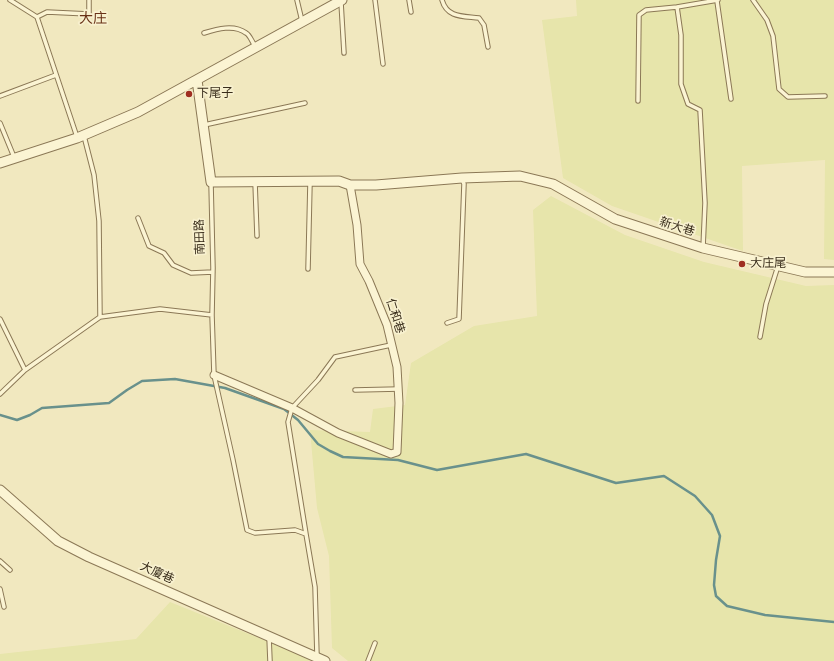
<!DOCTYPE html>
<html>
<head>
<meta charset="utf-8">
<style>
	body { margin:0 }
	canvas { display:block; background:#f1e8bf }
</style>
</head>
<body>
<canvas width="834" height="661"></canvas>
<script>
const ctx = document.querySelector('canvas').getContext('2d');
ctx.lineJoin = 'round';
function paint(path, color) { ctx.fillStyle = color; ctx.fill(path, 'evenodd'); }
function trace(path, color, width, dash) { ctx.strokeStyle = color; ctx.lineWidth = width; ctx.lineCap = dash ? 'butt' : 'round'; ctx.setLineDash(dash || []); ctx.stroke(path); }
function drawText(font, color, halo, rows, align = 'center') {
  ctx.font = font + ' "Noto Serif","Noto Sans TC",serif'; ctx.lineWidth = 3.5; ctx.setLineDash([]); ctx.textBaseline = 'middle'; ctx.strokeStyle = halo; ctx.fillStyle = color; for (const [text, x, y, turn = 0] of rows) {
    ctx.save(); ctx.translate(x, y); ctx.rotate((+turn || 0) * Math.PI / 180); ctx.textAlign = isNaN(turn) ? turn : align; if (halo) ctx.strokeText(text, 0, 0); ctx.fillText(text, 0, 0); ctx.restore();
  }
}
paint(new Path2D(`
	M576 0H834V260L824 259 825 160 742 166 743 251 612 206 563 178 542 20 577 16Z
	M551 196 625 235 704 262 806 286 834 285V661H348L332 648 329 556 317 508 310 430 370 432 373 409 405 405 411 363 474 326 537 316 533 210Z
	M170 602 301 655 311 661H0V654L136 639Z`), '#e7e5ab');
trace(new Path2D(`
	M0 415 17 420 30 415 42 408 109 403 127 390 142 381 175 379 225 388 284 409 298 420 318 444 330 451 343 457 398 460 437 470 526 454 616 483 664 476 695 496 712 515 720 536 716 560 714 585 716 596 727 606 765 615 834 622`), '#69918c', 2.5);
const service = new Path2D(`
	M10 0 37 17 47 12 89 14V0
	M297 0 302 21
	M375 0 383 64
	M409 0 411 12
	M442 0C447 18 463 16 479 18L484 25 488 47
	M753 0 767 20 773 36 779 89 788 97 825 96
	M717 1 731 99
	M341 2 344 53
	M37 17 77 137
	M204 33C217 29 234 24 246 33 250 35 252 42 255 46
	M0 96 56 75
	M638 101 639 15 646 10 677 7
	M0 123 14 157
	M204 125 305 103
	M255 182 257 236
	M211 183 213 268 212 315 214 375 233 460 247 530 255 533 295 530 306 534 315 587 317 656
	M138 218 149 246 164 253 173 265 191 273 213 272
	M703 248 705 203 700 110 688 104 681 84V35L677 7 718 0
	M308 269 310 183
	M100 317 160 309 212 315
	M0 319 25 370
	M447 323 459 319 464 184 462 179
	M760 337 766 304 778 266
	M355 390 399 389
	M0 394 25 370 100 317 99 221 94 175 84 136
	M306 534 288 422 292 408 318 380 335 357 391 345
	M0 561 10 570
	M0 589 4 607
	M269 637 270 661
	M368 661 375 643`);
const minor = new Path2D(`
	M214 375 292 408 338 433 391 454 397 452 399 403 397 367 387 325 369 281 360 264 357 225 350 185`);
const tertiary = new Path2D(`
	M197 80 211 182 339 181 350 185H376L462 178 520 176 553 184 615 219 703 248 805 272H834
	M0 163 77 138 138 112 342 0
	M0 490 58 541 89 557 325 661`);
trace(service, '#8b7856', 5.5);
trace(minor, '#8b7856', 9);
trace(tertiary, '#8b7856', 11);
trace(service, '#fbf4d3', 3.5);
trace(minor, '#fbf4d3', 7);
trace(tertiary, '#fbf4d3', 9);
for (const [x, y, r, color] of [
	[189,94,4,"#9f2e21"],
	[742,264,4,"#9f2e21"]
]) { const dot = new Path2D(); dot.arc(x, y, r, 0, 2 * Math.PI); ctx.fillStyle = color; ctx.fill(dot); trace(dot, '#f8f1cf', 1.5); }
drawText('12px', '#392d1b', '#f8f1cf', [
	["下尾子",197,94],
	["大庄尾",750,264]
], 'left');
drawText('12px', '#392d1b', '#f8f1cf', [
	["新大巷",677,227,18],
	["南田路",200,237,-92],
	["仁和巷",395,316,72],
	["大廈巷",157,573,24]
]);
drawText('14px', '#693217', '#f8f1cf', [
	["大庄",93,19]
]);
</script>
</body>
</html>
